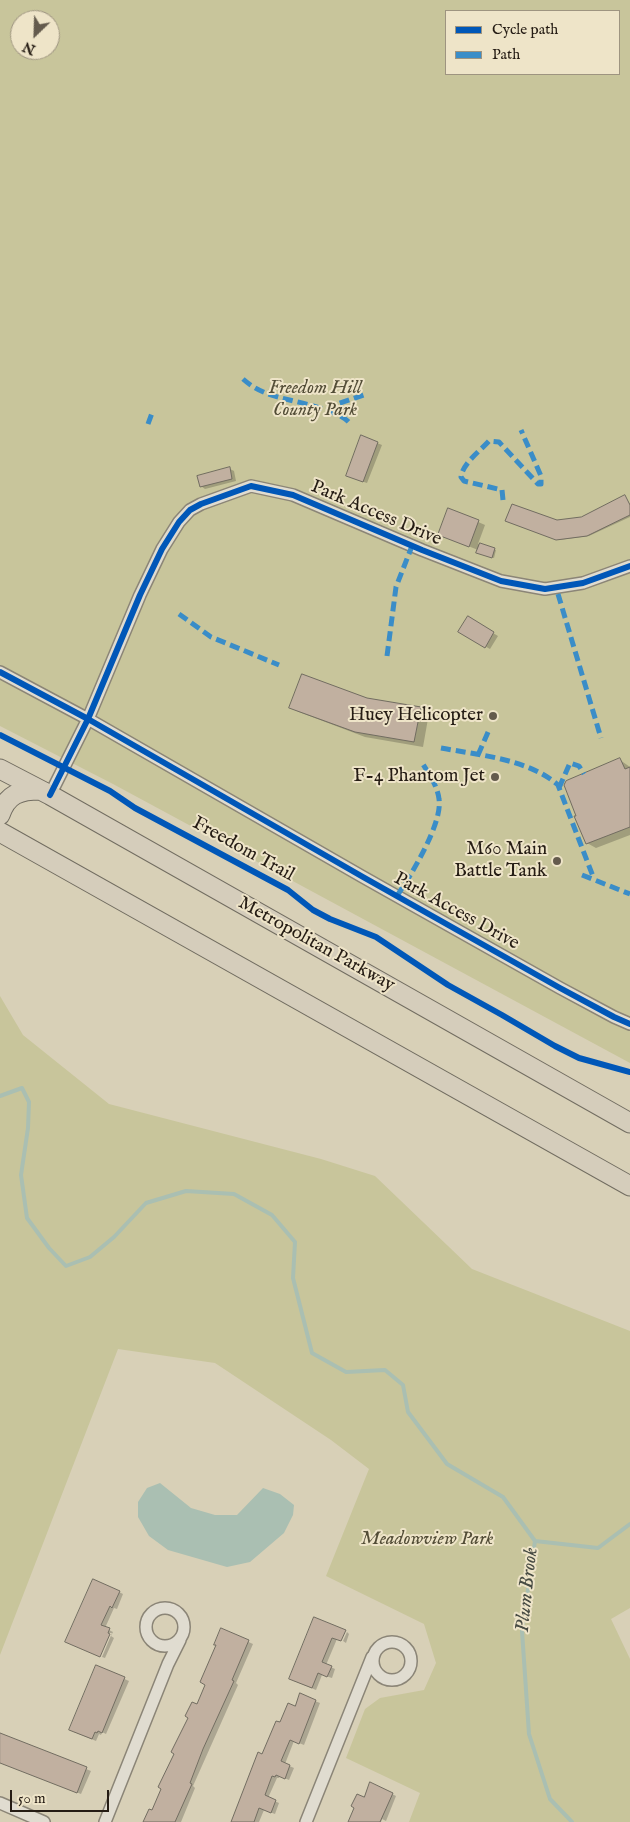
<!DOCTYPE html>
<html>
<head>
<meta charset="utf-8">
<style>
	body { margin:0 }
	#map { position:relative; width:630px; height:1822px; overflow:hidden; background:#d8d0b7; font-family:"IM FELL English",serif }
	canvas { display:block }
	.legend { position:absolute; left:445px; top:10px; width:175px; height:65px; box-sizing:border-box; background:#eee4c8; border:1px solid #9e9480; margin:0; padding:6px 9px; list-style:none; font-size:15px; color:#251c14 }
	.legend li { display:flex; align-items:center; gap:10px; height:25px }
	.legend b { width:25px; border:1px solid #9e9480 }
	.north { position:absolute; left:10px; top:10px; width:50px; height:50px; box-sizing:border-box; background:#eee4c8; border:1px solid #9e9480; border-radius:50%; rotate:204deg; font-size:14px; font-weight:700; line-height:20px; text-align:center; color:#251c14 }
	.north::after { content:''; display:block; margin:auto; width:18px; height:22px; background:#645b4d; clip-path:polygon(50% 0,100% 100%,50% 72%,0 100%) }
	.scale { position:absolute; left:10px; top:1790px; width:99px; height:22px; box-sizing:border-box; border:2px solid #251c14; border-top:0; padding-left:6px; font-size:15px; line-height:18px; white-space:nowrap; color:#251c14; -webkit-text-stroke:4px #eee4c8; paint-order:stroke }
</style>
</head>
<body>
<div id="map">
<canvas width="630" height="1822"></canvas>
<ul class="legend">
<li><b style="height:6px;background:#0057b8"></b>Cycle path</li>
<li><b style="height:6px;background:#3a8dc8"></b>Path</li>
</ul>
<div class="north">N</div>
<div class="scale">50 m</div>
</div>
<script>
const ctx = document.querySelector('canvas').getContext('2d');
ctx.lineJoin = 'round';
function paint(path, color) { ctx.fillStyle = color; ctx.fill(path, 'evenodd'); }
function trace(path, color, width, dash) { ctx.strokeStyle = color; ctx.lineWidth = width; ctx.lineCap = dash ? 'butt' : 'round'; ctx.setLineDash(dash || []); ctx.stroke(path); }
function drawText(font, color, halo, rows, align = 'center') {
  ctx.font = font + ' "IM FELL English",serif'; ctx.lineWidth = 4; ctx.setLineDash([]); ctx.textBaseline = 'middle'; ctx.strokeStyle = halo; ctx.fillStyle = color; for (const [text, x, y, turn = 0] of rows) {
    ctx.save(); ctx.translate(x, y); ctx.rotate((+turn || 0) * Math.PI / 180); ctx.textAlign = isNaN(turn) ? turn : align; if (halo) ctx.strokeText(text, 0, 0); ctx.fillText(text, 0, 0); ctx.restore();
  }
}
paint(new Path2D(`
	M0 0H630V1063L113 784 0 726ZM446 11H619V74H446ZM20 20H50V50H20Z
	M0 996 23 1035 109 1104 321 1159 375 1176 472 1269 630 1331V1608L611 1619 630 1659V1822H409L420 1793 346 1758 365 1709 380 1698 424 1690 436 1663 424 1624 326 1576 369 1469 331 1440 215 1363 118 1349 0 1655Z`), '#c8c59b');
paint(new Path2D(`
	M160 1483 191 1508 215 1515H237L263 1488 280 1494 294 1505 293 1515 284 1533 250 1562 227 1567 168 1550 149 1536 138 1517V1502L147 1488Z`), '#aabfb2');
paint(new Path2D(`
	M362 437 382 445 367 483 352 478Z
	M230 469 234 471 236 481 205 489 201 486Z
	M625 497 630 504V517L589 536 559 540 508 522 557 521 582 518Z
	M449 509 485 525 478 544 496 550 494 558 479 553 478 550 439 534Z
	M468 618 498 636 490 649 460 632Z
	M290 707 421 708 429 713 423 747 365 737 299 712Z
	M620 760 630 767V835L596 848 587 843Z
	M119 1592 123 1594 117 1609 114 1608 105 1628 113 1632 111 1636 114 1638 105 1658 102 1657 112 1633H109L99 1656 70 1643Z
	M314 1618 337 1639 326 1665 335 1669 332 1678 322 1675 316 1690 294 1681Z
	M222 1630 253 1644 236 1683 238 1685 193 1786 195 1788 181 1822H145L152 1811 207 1685Z
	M347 1632 349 1634 346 1643 343 1641Z
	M97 1667 129 1681 106 1734 102 1732 101 1735 99 1734 96 1741 74 1732Z
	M300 1695 320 1703 304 1745 294 1741 285 1764 294 1768 289 1780 280 1776 279 1778H277L268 1798 279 1803 275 1814 264 1810 259 1822H232L263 1755 280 1724 295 1708Z
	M0 1735 91 1771 81 1794 0 1762Z
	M392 1794 396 1796 386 1821 382 1819 381 1822H349Z`), '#0003');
trace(new Path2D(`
	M0 1096 22 1088 29 1102 28 1128 21 1175 27 1218 49 1248 66 1266 90 1257 114 1237 146 1203 186 1191 234 1194 272 1215 295 1242 293 1278 312 1353 346 1372 385 1370 403 1385 408 1412 447 1464 503 1497 535 1541 522 1631 529 1734 550 1799 572 1822
	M535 1541 598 1548 630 1524`), '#aabfb2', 4);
const building = new Path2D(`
	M361 435 378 442 363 482 346 476Z
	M230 467 232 479 200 487 197 476Z
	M625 495 630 505V515L587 536 556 540 505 521 512 504 557 520 581 517Z
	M448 508 479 520 469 547 438 535Z
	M480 543 495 548 492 558 476 553Z
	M468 616 494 632 485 648 458 632Z
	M302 674 367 698 421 707 414 742 355 732 289 708Z
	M620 758 625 769 630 767V827L586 844 574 816H576L564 785 566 781Z
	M93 1579 120 1591 112 1608 110 1606 101 1625 110 1628 108 1633 110 1634 100 1657 65 1642Z
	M314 1617 346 1630 341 1641 332 1638 322 1662 332 1666 327 1677 318 1673 312 1688 289 1679Z
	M221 1628 249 1640 232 1680 234 1681 203 1749 190 1783 192 1784 175 1822H143L149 1809 152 1810 161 1789 158 1787 174 1754 171 1752 188 1718 185 1716 192 1702 197 1704 205 1685 200 1682 216 1645H214Z
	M96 1665 125 1677 102 1733 98 1731 97 1733 95 1732 92 1739 69 1730Z
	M300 1693 316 1700 299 1744 290 1740 281 1761 290 1765 285 1779 276 1775 275 1777 272 1776 265 1795 276 1800 271 1813 259 1808 254 1822H231L258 1752 262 1754 276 1721 280 1722 288 1703 295 1706Z
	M0 1733 87 1767 77 1793 0 1763Z
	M370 1782 393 1793 380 1822H348L354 1808 351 1806 357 1794 364 1797Z`);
paint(building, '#c1b0a0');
trace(building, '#726d61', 1);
const street = new Path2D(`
	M0 672 88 719 363 877 560 988 614 1017 630 1024
	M50 795 88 719 140 595 162 549 179 522 190 510 201 504 251 486 293 495 422 550 501 581 545 589 583 583 630 566
	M146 1627a19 19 0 1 1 38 0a19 19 0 1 1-38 0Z
	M373 1661a19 19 0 1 1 38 0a19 19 0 1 1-38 0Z
	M0 1803 44 1822
	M105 1822 168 1664 180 1640
	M306 1822 372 1657`);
const primary = new Path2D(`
	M0 769 50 795 630 1123
	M0 815C7 794 20 790 40 790
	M0 832 630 1186`);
trace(street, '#8b8577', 14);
trace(primary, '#726d61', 21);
trace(street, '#e0dcd0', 11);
trace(primary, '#d5cdbb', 19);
trace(new Path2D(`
	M243 379C252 387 260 391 271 395 288 401 342 409 351 425
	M328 411 331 406 367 394
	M148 424 152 413
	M503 500 502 490 464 481 461 477C463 463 480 451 489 441L499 442 538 484H541V476L521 430
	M558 594 601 738
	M179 614 211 637 279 665
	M387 656 396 587 412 546
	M441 748C478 755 529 759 558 785L594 879
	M478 755 489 730
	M559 788 570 763 579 766 584 774
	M582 875 630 894
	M397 896C411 875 443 823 439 799 437 784 428 773 421 761`), '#3a8dc8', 5, [10, 5]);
trace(new Path2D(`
	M0 672 88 719 363 877 560 988 614 1017 630 1024
	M0 735 110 791 135 808 288 890 313 910 330 919 376 937 448 985 502 1015 555 1046 579 1058 630 1072
	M50 795 88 719 140 595 162 549 179 522 190 510 201 504 251 486 293 495 422 550 501 581 545 589 583 583 630 566`), '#0057b8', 6);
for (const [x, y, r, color] of [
	[493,716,5,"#645b4d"],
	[495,777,5,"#645b4d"],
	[557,861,5,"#645b4d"]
]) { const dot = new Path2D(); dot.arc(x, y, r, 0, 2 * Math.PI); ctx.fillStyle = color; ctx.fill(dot); trace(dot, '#eee4c8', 2); }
drawText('italic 19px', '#524c36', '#eee4c8', [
	["Freedom Hill",315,389],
	["County Park",315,411],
	["Meadowview Park",427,1540]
]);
drawText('19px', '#251c14', '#eee4c8', [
	["Park Access Drive",376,514,23],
	["Freedom Trail",243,850,29],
	["Park Access Drive",456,912,29],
	["Metropolitan Parkway",316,945,29]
]);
drawText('19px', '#251c14', '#eee4c8', [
	["Huey Helicopter",483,716],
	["F-4 Phantom Jet",485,777],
	["M60 Main",547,850],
	["Battle Tank",547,872]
], 'right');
drawText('italic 20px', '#474b43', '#eee4c8', [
	["Plum Brook",528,1590,-84]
]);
</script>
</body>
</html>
